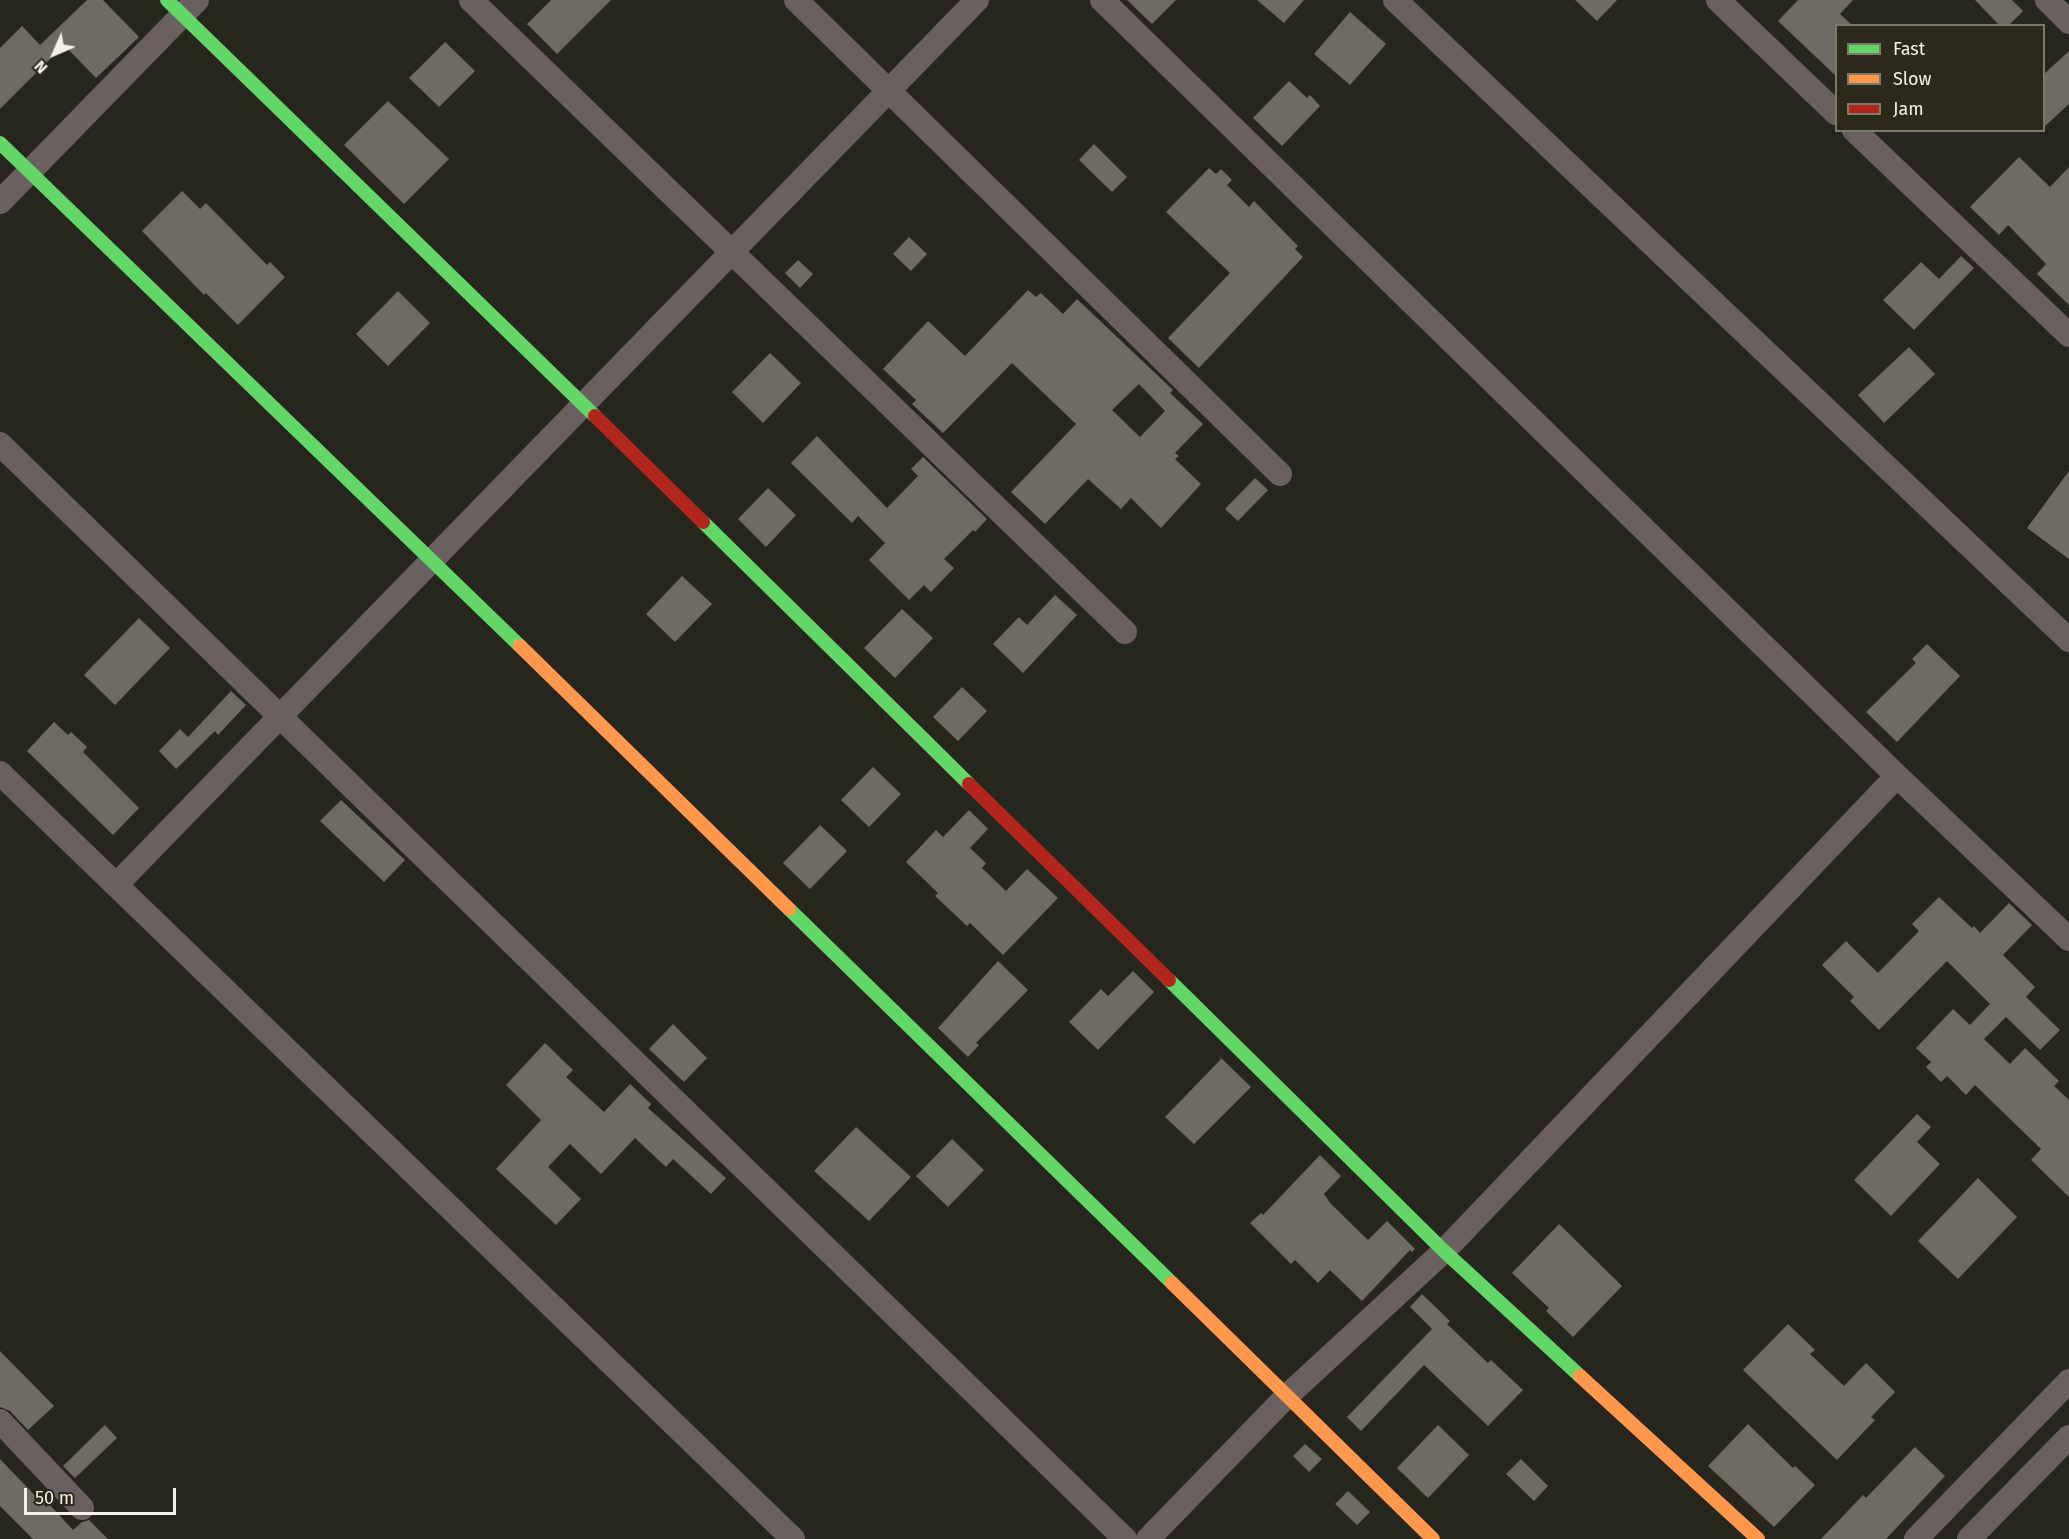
<!DOCTYPE html>
<html>
<head>
<meta charset="utf-8">
<style>
	body { margin:0 }
	#map { position:relative; width:2069px; height:1539px; overflow:hidden; background:#27261e; font-family:"Fira Sans",sans-serif }
	canvas { display:block }
	.legend { position:absolute; left:1835px; top:24px; width:210px; height:108px; box-sizing:border-box; background:#2b291a; border:2px solid #7b796c; margin:0; padding:8px 10px; list-style:none; font-size:18px; color:#f2f1e7 }
	.legend li { display:flex; align-items:center; gap:12px; height:30px }
	.legend b { width:30px; border:2px solid #7b796c }
	.north { position:absolute; left:24px; top:24px; width:60px; height:60px; -webkit-text-stroke:4px #2b291a; paint-order:stroke; rotate:225deg; font-size:16px; font-weight:700; line-height:24px; text-align:center; color:#f2f1e7 }
	.north::after { content:''; display:block; margin:auto; width:21px; height:27px; background:#f2f1e7; clip-path:polygon(50% 0,100% 100%,50% 72%,0 100%) }
	.scale { position:absolute; left:24px; top:1488px; width:152px; height:27px; box-sizing:border-box; border:3px solid #f2f1e7; border-top:0; padding-left:8px; font-size:18px; line-height:21px; white-space:nowrap; color:#f2f1e7; -webkit-text-stroke:4px #2b291a; paint-order:stroke }
</style>
</head>
<body>
<div id="map">
<canvas width="2069" height="1539"></canvas>
<ul class="legend">
<li><b style="height:8px;background:#63d668"></b>Fast</li>
<li><b style="height:8px;background:#ff974d"></b>Slow</li>
<li><b style="height:8px;background:#b3261e"></b>Jam</li>
</ul>
<div class="north">N</div>
<div class="scale">50 m</div>
</div>
<script>
const ctx = document.querySelector('canvas').getContext('2d');
ctx.lineJoin = 'round';
function paint(path, color) { ctx.fillStyle = color; ctx.fill(path, 'evenodd'); }
function trace(path, color, width, dash) { ctx.strokeStyle = color; ctx.lineWidth = width; ctx.lineCap = dash ? 'butt' : 'round'; ctx.setLineDash(dash || []); ctx.stroke(path); }
paint(new Path2D(`
	M87 0H103L139 37 96 78 64 45 0 109V48L22 26 40 45Z
	M551 0H611L557 54 527 24Z
	M1127 0H1176L1152 24Z
	M1257 0H1304L1284 23Z
	M1575 0H1617L1597 21Z
	M1798 0H1853L1840 14 1853 26H1836V76L1778 21Z
	M1975 0H2012L2023 11 2008 26H2000Z
	M1350 12 1386 44 1350 85 1314 54Z
	M445 42 475 71 439 107 409 78Z
	M2069 51V104L2043 128V75Z
	M1289 81 1307 98 1310 95 1320 106 1282 146 1253 118Z
	M388 101 449 159 404 204 344 145Z
	M1094 144 1127 177 1112 192 1079 160Z
	M2019 157 2050 187 2069 167V305L2037 274 2046 264 2008 225 1999 235 1970 207Z
	M1209 168 1216 174 1221 169 1232 180 1227 185 1249 207 1254 201 1298 246 1295 249 1303 257 1199 368 1168 338 1230 273 1166 212Z
	M182 191 200 209 206 203 267 265 270 262 285 277 238 325 206 293 204 295 142 231Z
	M909 237 927 254 911 271 893 254Z
	M1961 256 1974 268 1914 330 1883 300 1921 262 1939 279Z
	M798 260 813 274 800 288 785 273Z
	M1028 290 1036 297 1041 293 1063 314 1077 299 1173 390 1170 393 1203 424 1175 453 1179 456 1175 459 1201 484 1161 528 1131 498 1121 509 1088 479 1045 524 1011 492 1076 424 1012 363 943 433 912 404 916 400 883 369 928 321 965 356ZM1139 384 1165 411 1140 437 1112 410Z
	M398 291 430 323 388 366 356 334Z
	M1909 347 1935 374 1884 423 1858 395Z
	M770 353 801 383 763 423 732 392Z
	M817 436 887 508 918 476 911 469 923 457 987 519 975 532 973 530 944 559 954 568 931 592 924 585 909 600 869 560 885 543 858 516 852 523 791 463Z
	M2069 471V559L2027 528Z
	M1255 478 1268 490 1238 521 1225 509Z
	M768 488 796 515 766 547 738 519Z
	M682 576 712 604 675 642 646 614Z
	M1055 595 1077 615 1023 673 993 644 1019 617 1027 625Z
	M902 609 933 638 895 678 864 648Z
	M139 618 170 648 115 705 84 675Z
	M1927 644 1960 676 1897 742 1866 712 1916 663 1912 659Z
	M962 687 987 711 958 741 933 717Z
	M231 691 246 705 218 735 215 731 176 769 159 751 180 729 188 737Z
	M54 722 68 735 71 732 87 747 83 752 139 808 113 835 27 751Z
	M873 767 901 794 869 827 841 800Z
	M341 800 405 860 384 882 320 821Z
	M969 810 988 829 970 848 986 863 982 868 1006 891 1027 869 1058 898 1003 955 970 923 967 926 935 896 938 893 906 862 936 830 943 837Z
	M820 825 847 851 810 889 783 863Z
	M1939 897 1972 928 1974 926 1980 933 2009 903 2032 925 2003 955 2035 987 2026 997 2060 1030 2040 1050 2006 1017 1984 1039 2010 1064 2025 1048 2059 1081 2054 1086 2069 1100V1197L2031 1160 2041 1149 1975 1085 1966 1095 1947 1076 1941 1082 1926 1067 1931 1062 1916 1048 1953 1009 1970 1025 1990 1004 1947 961 1879 1030 1850 1001 1854 997 1822 965 1846 941 1878 973 1919 931 1912 924Z
	M998 961 1028 990 976 1043 979 1045 968 1057 938 1028Z
	M1133 971 1154 992 1098 1050 1069 1022 1101 989 1108 996Z
	M673 1024 707 1058 684 1082 649 1049Z
	M545 1043 573 1070 566 1077 604 1112 630 1084 651 1104 648 1108 726 1178 711 1194 673 1159 666 1167 635 1138 601 1174 570 1144 548 1167 581 1199 556 1225 496 1169 541 1120 506 1085Z
	M1219 1056 1251 1087 1194 1144 1165 1117 1221 1059Z
	M1917 1114 1931 1127 1917 1142 1940 1164 1891 1216 1854 1180Z
	M856 1127 911 1177 869 1221 814 1171Z
	M952 1139 984 1170 948 1207 916 1176Z
	M1320 1155 1341 1176 1324 1194 1330 1203 1368 1240 1387 1221 1415 1249 1412 1252 1410 1250 1362 1301 1330 1270 1318 1283 1295 1260 1291 1264 1250 1223 1261 1213 1263 1215Z
	M1978 1178 2017 1217 1958 1279 1918 1241Z
	M1559 1224 1622 1286 1573 1337 1546 1311 1549 1308 1512 1273Z
	M1422 1294 1450 1321 1447 1324 1488 1363 1491 1360 1523 1390 1488 1426 1424 1365 1361 1431 1347 1417 1432 1329 1410 1307Z
	M1788 1324 1815 1350 1810 1354 1844 1386 1866 1363 1895 1392 1871 1417 1875 1420 1837 1460 1743 1370Z
	M0 1351 54 1406 28 1430 10 1411 0 1407Z
	M1748 1424 1793 1468 1795 1466 1815 1485 1774 1527 1708 1466Z
	M105 1425 117 1438 75 1478 63 1466Z
	M1438 1425 1469 1455 1428 1498 1397 1468Z
	M1305 1444 1322 1459 1309 1472 1293 1456Z
	M1915 1447 1945 1476 1886 1539H1821L1863 1495 1866 1498Z
	M0 1459 46 1507 49 1504 73 1530 82 1522 89 1520 108 1539H33L0 1506Z
	M1521 1459 1548 1486 1534 1501 1506 1474Z
	M1348 1491 1370 1512 1357 1525 1335 1504Z`), '#6e6b64');
trace(new Path2D(`
	M471 0 1125 632
	M796 0 1280 474
	M1102 0 1897 776 2069 939
	M1395 0 2069 640
	M1718 0 1836 113
	M2047 0 2069 22
	M1854 130 2069 335
	M0 202 197 0
	M0 444 1125 1539
	M0 773 793 1539
	M116 885 977 0
	M0 1421 82 1508
	M1148 1539 1286 1397 1444 1251 1897 776
	M1916 1539 2069 1381
	M1969 1539 2069 1437`), '#6a605f', 24);
trace(new Path2D(`
	M167 0 595 416
	M0 143 520 646
	M703 522 969 784
	M789 909 1172 1283
	M1169 980 1444 1251 1580 1376`), '#63d668', 14);
trace(new Path2D(`
	M520 646 789 909
	M1172 1283 1433 1539
	M1580 1376 1758 1539`), '#ff974d', 14);
trace(new Path2D(`
	M595 416 703 522
	M969 784 1169 980`), '#b3261e', 14);
</script>
</body>
</html>
